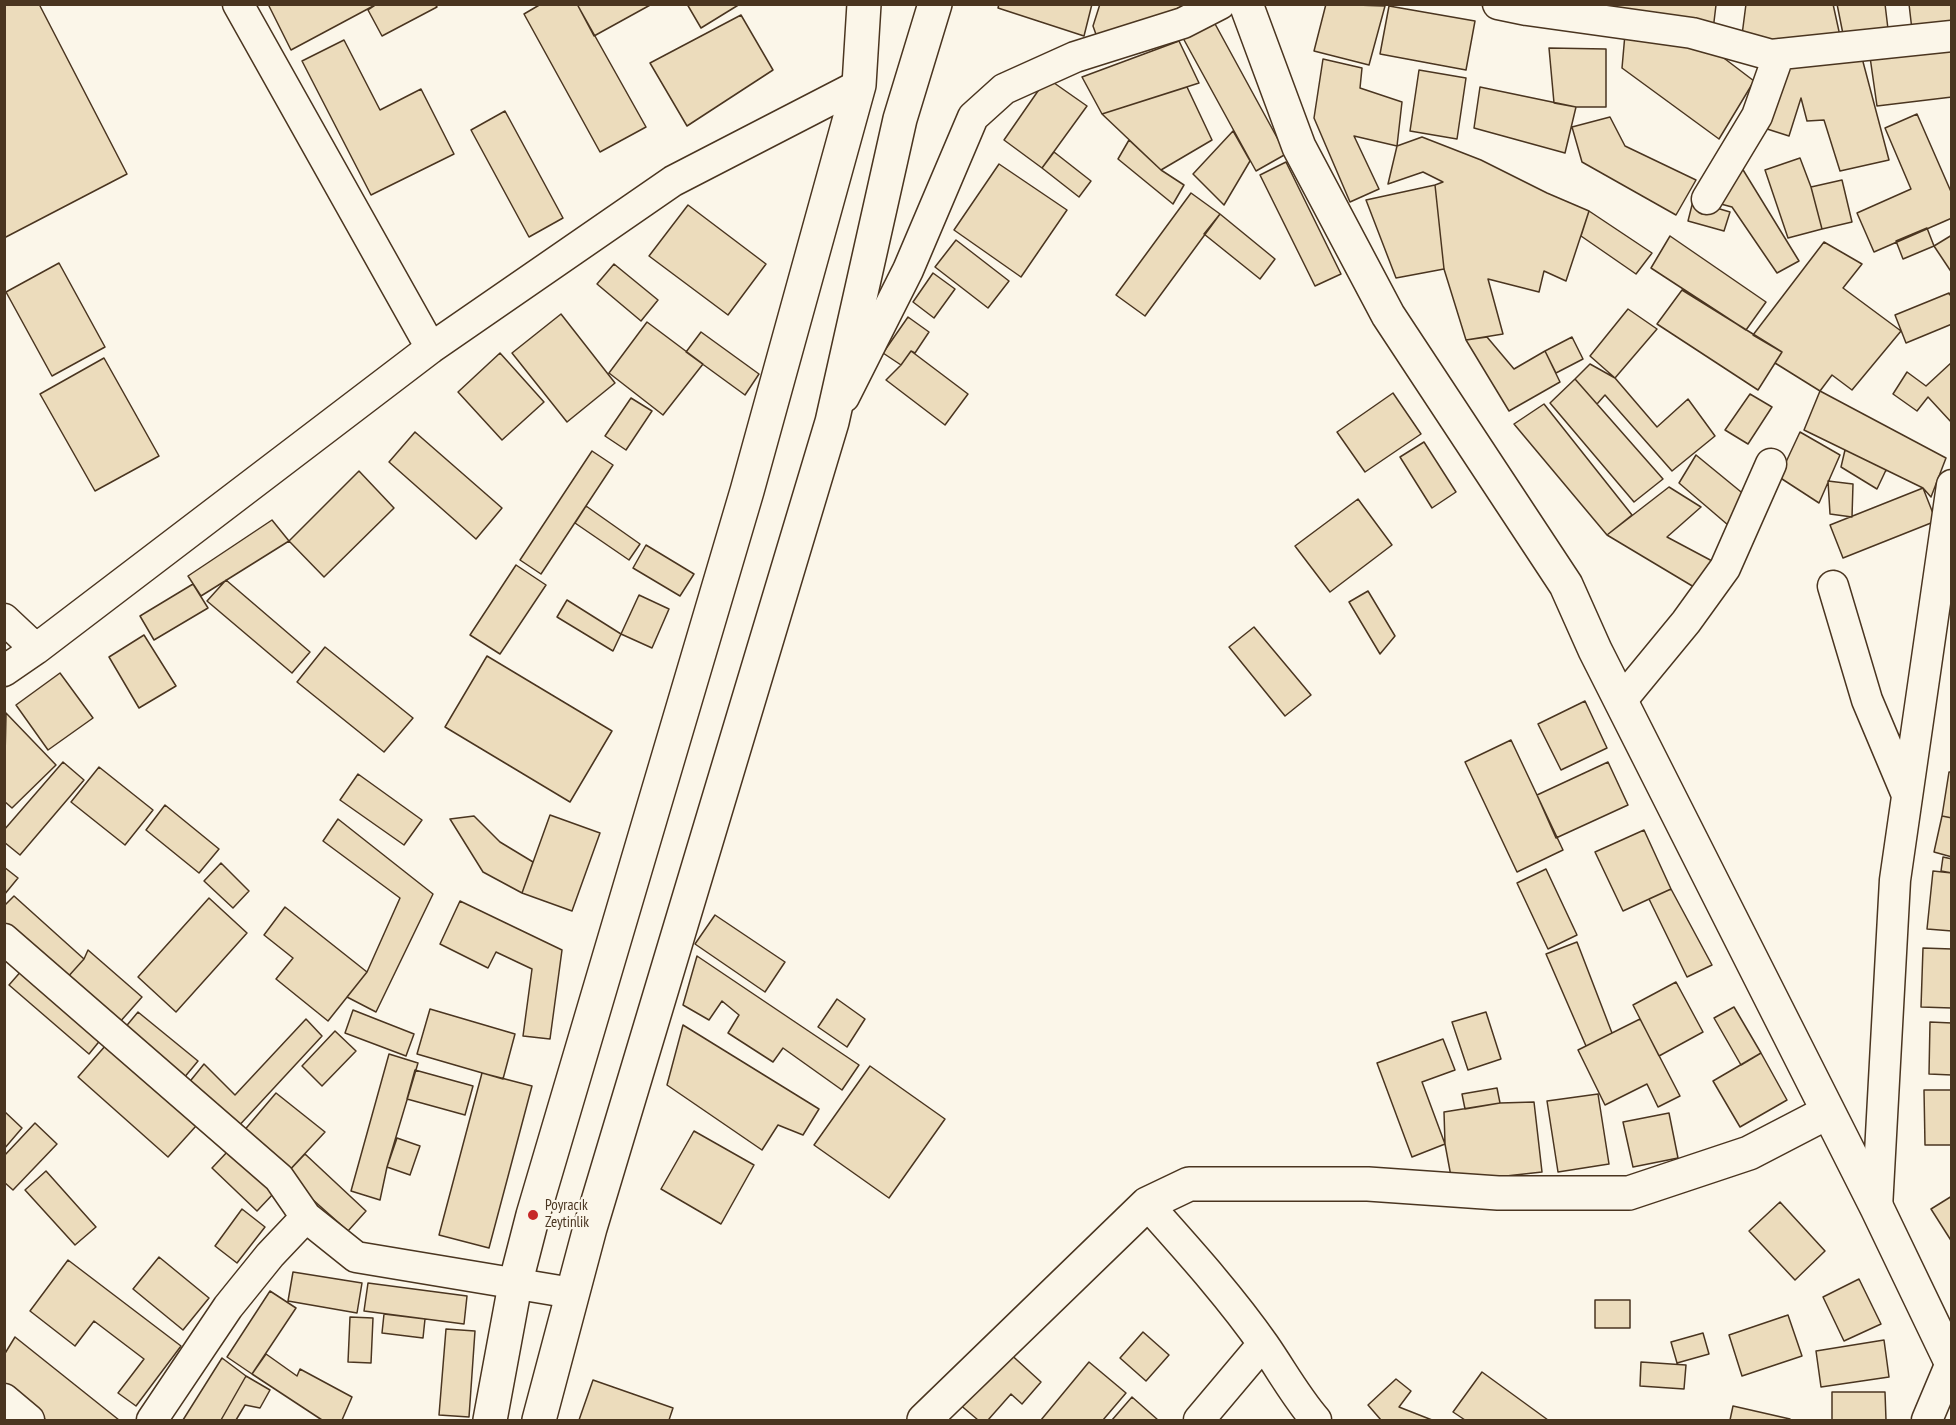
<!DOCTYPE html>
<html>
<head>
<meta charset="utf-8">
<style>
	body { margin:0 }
	#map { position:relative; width:1956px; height:1425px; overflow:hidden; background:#fbf6e9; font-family:"PT Sans Narrow",sans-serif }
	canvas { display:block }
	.frame { position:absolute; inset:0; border:6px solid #4a3520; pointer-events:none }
</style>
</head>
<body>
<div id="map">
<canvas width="1956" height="1425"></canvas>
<div class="frame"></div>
</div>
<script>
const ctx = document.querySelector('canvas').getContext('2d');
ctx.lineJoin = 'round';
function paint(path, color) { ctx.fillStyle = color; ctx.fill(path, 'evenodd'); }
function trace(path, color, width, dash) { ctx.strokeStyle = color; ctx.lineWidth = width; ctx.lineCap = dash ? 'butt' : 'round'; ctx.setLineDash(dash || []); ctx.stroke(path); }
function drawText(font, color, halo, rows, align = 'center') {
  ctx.font = font + ' "PT Sans Narrow",sans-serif'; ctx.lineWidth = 4.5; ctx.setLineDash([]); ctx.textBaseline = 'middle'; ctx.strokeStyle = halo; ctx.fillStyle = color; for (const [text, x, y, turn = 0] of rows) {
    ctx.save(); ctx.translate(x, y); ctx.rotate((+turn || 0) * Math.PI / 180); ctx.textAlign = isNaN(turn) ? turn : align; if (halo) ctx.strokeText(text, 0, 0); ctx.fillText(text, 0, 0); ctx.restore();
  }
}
const building = new Path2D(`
	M4 4H39L127 174 4 238Z
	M268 4H377L291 50Z
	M377 4H435L437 7 382 36 368 10Z
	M541 4H577L646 127 600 152 524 14Z
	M577 4H652L594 36Z
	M687 4H740L701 28Z
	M999 4H1092L1084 36 998 8Z
	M1100 4H1189L1098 40 1093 26Z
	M1326 4 1385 6 1369 65 1314 51Z
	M1602 4 1716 5 1713 30 1601 11Z
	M1746 4H1833L1840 36 1772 47 1742 35Z
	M1837 4H1885L1888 29 1843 34Z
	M1909 4H1952V26L1912 30Z
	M1389 6 1475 21 1466 70 1380 54Z
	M741 15 773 70 687 126 650 63Z
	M1214 22 1286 154 1256 171 1183 38Z
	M1625 34 1708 46 1754 81 1719 139 1622 68Z
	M344 40 380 110 421 89 454 154 371 195 302 61Z
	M1179 41 1199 83 1102 114 1082 77Z
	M1952 47V97L1877 106 1870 57Z
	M1549 48 1606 49V107H1576L1554 103Z
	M1862 58 1889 160 1840 171 1824 120 1807 121 1801 98 1789 136 1764 128 1787 63Z
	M1323 59 1362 68 1360 88 1402 102 1397 146 1354 136 1379 189 1350 202 1314 118Z
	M1419 70 1466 78 1457 139 1410 131Z
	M1047 78 1087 106 1042 168 1004 140Z
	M1187 87 1212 140 1161 170 1102 114Z
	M1480 87 1576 107 1565 153 1474 128Z
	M505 111 563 218 529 237 471 130Z
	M1917 114 1952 194V218L1874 252 1857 213 1911 189 1885 128Z
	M1610 117 1625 146 1696 180 1676 215 1582 162 1572 127Z
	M1233 131 1250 161 1224 205 1193 174Z
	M1422 137 1481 160 1547 193 1589 211 1566 281 1544 271 1539 292 1488 279 1503 334 1466 340 1444 269 1435 185 1443 182 1423 172 1388 184 1397 146Z
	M1129 140 1161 170 1184 185 1173 204 1118 159Z
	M1054 152 1091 181 1079 197 1042 168Z
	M1800 158 1811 187 1822 229 1788 238 1765 170Z
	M1737 160 1799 261 1777 273 1732 207 1717 203Z
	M1286 162 1341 274 1315 286 1260 175Z
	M999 164 1067 210 1021 277 954 230Z
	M1842 180 1852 222 1822 229 1811 187Z
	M1435 185 1444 269 1396 278 1366 200Z
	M1191 193 1220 214 1145 316 1116 295Z
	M1693 201 1730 212 1724 231 1688 221Z
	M688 205 766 264 728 315 649 256Z
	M1589 211 1652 253 1636 274 1581 236Z
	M1220 214 1275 259 1260 279 1204 234Z
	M1927 228 1934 246 1903 259 1896 241Z
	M1952 235V273L1934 246Z
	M1670 236 1766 302 1746 330 1651 268Z
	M956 240 1009 281 988 308 935 267Z
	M1824 242 1862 264 1843 288 1901 331 1852 390 1832 375 1820 391 1775 363 1782 352 1753 335Z
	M59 263 105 347 52 376 6 292Z
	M614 264 658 300 641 321 597 284Z
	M933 273 955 289 934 318 913 302Z
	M1682 290 1782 352 1758 390 1657 324Z
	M1949 293 1952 298V324L1906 343 1895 315Z
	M1628 309 1657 329 1615 378 1590 356Z
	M561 314 615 383 567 422 512 353Z
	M908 317 929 332 915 353 911 351 901 365 883 353Z
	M647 322 703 364 663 415 609 373Z
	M701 332 759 374 745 395 686 352Z
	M1487 337 1514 369 1545 351 1560 382 1509 411 1466 340Z
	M1572 337 1583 359 1556 373 1545 351Z
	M911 351 968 394 945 425 886 380 901 365Z
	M500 353 544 402 502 440 458 392Z
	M104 358 159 456 95 491 40 394Z
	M1952 362V423L1928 397 1917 411 1893 394 1907 372 1926 386Z
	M1590 364 1615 378 1657 427 1688 399 1715 436 1672 471 1605 395 1597 404 1575 379Z
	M1575 379 1663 479 1634 502 1550 403Z
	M1820 391 1946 458 1931 497 1923 488 1804 430Z
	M1393 393 1421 434 1365 472 1337 432Z
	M1750 394 1772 407 1748 444 1725 430Z
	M631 398 652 411 626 450 605 436Z
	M1544 404 1632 515 1607 535 1514 424Z
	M415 432 502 508 476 539 389 462Z
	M1800 432 1840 455 1819 503 1779 477Z
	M1424 442 1456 492 1432 508 1400 457Z
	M1845 450 1886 470 1877 489 1841 467Z
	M592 451 613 465 541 574 520 560Z
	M1696 455 1746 496 1728 525 1679 483Z
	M359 471 394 508 324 577 289 541Z
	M1828 481 1853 484 1852 517 1830 514Z
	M1669 487 1701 507 1667 537 1714 562 1699 590 1607 535Z
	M1923 488 1936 521 1843 558 1830 525Z
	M1358 499 1392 545 1330 592 1295 546Z
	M586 506 640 544 629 560 575 523Z
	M272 520 289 541 201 596 188 576Z
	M646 545 694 574 680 596 633 568Z
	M516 565 546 585 500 654 470 635Z
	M226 580 310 652 292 673 207 601Z
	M193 584 208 608 154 640 140 616Z
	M1368 591 1395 636 1380 654 1349 602Z
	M639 595 669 609 652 648 621 634Z
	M567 600 621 634 613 651 557 617Z
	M1254 627 1311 695 1285 716 1229 647Z
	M144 635 176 686 139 708 109 657Z
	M325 647 413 718 384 752 297 682Z
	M487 656 612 731 570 802 445 727Z
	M60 673 93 718 48 750 16 705Z
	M1585 701 1607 748 1561 770 1538 724Z
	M6 713 56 765 12 808 4 801Z
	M1511 740 1563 850 1517 872 1465 762Z
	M63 762 84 780 20 855 4 842V830Z
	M1608 762 1628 805 1556 838 1537 795Z
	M99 767 153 810 125 845 71 802Z
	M1949 772H1952V818L1942 816Z
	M358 774 422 820 404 845 340 800Z
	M165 805 219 849 199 873 146 830Z
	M550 815 600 833 572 911 522 893Z
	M474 816 500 842 533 862 522 893 483 872 450 819Z
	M1942 816 1952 818V857L1934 852Z
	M338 819 433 894 376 1012 347 997 367 972 400 898 323 841Z
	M1644 830 1671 889 1623 911 1595 852Z
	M1943 857 1952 859V873L1941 871Z
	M221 863 249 891 233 908 204 881Z
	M4 867 18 878 4 895Z
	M1546 869 1577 935 1548 949 1517 883Z
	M1933 871 1952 873V931L1927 929Z
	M1671 889 1712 965 1687 977 1649 899Z
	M14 896 84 959 66 979 4 923V906Z
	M209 898 247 933 176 1012 138 977Z
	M460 901 562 950 550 1039 523 1036 532 969 496 952 488 968 440 944Z
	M285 907 367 972 328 1021 276 979 293 958 264 935Z
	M715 915 785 962 765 992 695 944Z
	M1577 942 1612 1033 1586 1046 1546 954Z
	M1923 948 1952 949V1008L1921 1007Z
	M88 950 142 997 119 1023 66 979 84 959Z
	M697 956 859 1065 842 1090 783 1048 773 1062 728 1033 739 1015 722 1001 709 1020 683 1005Z
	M23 969 102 1038 89 1054 9 985Z
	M1676 982 1703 1032 1659 1056 1633 1005Z
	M837 999 865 1019 847 1047 818 1027Z
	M1734 1007 1761 1053 1741 1065 1714 1018Z
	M430 1009 515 1034 503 1079 417 1054Z
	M353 1010 414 1034 406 1056 345 1033Z
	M138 1012 198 1061 183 1079 123 1030Z
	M1486 1012 1501 1059 1468 1070 1452 1022Z
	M306 1019 322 1036 235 1130 187 1085 204 1064 235 1095Z
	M1640 1019 1680 1096 1658 1107 1647 1084 1605 1105 1578 1050Z
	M1930 1022 1952 1023V1075L1929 1074Z
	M683 1025 819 1109 803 1135 778 1125 762 1150 667 1085Z
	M335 1031 356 1051 322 1086 302 1066Z
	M1443 1039 1455 1070 1422 1082 1445 1144 1412 1157 1377 1063Z
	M106 1045 196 1126 168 1157 78 1077Z
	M1761 1053 1787 1100 1740 1127 1713 1081Z
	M389 1054 418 1063 387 1167 380 1200 351 1191Z
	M870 1066 945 1119 889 1198 814 1145Z
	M415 1070 473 1086 465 1115 407 1099Z
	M482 1073 532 1086 489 1248 439 1235Z
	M1497 1088 1500 1103 1465 1109 1462 1094Z
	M1924 1090H1952V1145H1925Z
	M276 1093 325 1132 285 1175 242 1133Z
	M1598 1094 1609 1164 1558 1172 1547 1101Z
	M1534 1102 1542 1172 1452 1182 1445 1144 1444 1112 1500 1103Z
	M4 1111 22 1128 4 1149Z
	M1669 1113 1678 1158 1633 1167 1623 1122Z
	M35 1123 57 1144 13 1190 4 1182V1156Z
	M694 1131 754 1165 721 1224 661 1189Z
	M397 1138 420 1146 410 1175 387 1167Z
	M229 1150 274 1193 257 1211 212 1168Z
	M305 1154 366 1211 348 1231 285 1175Z
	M46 1171 96 1227 75 1245 25 1190Z
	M1952 1196V1242L1931 1209Z
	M1780 1202 1825 1251 1795 1280 1749 1231Z
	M242 1209 265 1227 237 1263 215 1246Z
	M159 1257 209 1298 183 1330 133 1289Z
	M68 1260 181 1346 136 1406 118 1393 144 1359 94 1321 75 1346 30 1311Z
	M293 1272 362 1283 357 1313 288 1301Z
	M1859 1279 1881 1324 1844 1341 1823 1297Z
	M368 1283 467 1296 464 1324 364 1311Z
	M270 1291 296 1308 252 1374 227 1357Z
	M1595 1300H1630V1328H1595Z
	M384 1314 425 1319 423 1338 382 1333Z
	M1788 1315 1802 1356 1742 1376 1729 1335Z
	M350 1317 373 1318 371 1363 348 1362Z
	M446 1329 475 1331 469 1417 439 1415Z
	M1143 1332 1169 1355 1146 1381 1120 1358Z
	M1703 1333 1709 1354 1677 1363 1671 1342Z
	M15 1337 119 1420H46L4 1387V1355Z
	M1884 1340 1889 1377 1821 1387 1816 1351Z
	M1006 1350 1041 1382 1022 1404 1011 1394 988 1420H978L958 1403Z
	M266 1354 297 1376 300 1369 352 1397 342 1420H322L252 1374Z
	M222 1358 246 1376 221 1420H183Z
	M1089 1362 1126 1393 1103 1420H1041Z
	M1641 1362 1686 1365 1684 1389 1640 1386Z
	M1482 1372 1548 1420H1465L1453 1412Z
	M246 1376 270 1390 260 1408 245 1405 236 1420H221Z
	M1396 1379 1411 1391 1399 1407 1432 1420H1381L1368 1405Z
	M593 1380 673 1408 669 1420H579Z
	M1832 1392H1885L1886 1420H1832Z
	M1132 1397 1158 1420H1112Z
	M1733 1406 1790 1419V1420H1730Z`);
paint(building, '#ecdcbc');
trace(building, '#4a3520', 1.5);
const street = new Path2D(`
	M238 4 431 348
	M1498 4 1527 10 1692 33 1771 55 1952 36
	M1707 199 1757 116 1779 54
	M844 397 908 270 973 117 1004 89 1075 57 1183 23 1220 4
	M1833 586 1867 700 1907 795
	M4 619 36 649
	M4 671 36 649 431 348 673 181 859 85
	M1621 701 1686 622 1725 568 1771 464
	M4 939 279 1178 306 1217
	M1147 1204C1187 1249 1229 1295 1264 1345 1282 1371 1296 1397 1316 1420
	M1877 1208 1895 880 1952 485
	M4 1399 29 1420
	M152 1420 228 1307 270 1255 306 1217 356 1257 572 1293
	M1199 1420 1263 1344
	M1927 1420 1951 1363`);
const secondary = new Path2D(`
	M1246 4 1299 147 1388 315 1566 585 1595 650 1877 1208 1952 1364
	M490 1420 515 1285 533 1215 747 491 859 85 864 4
	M539 1420 590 1228 832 422 900 119 935 4
	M924 1420 1147 1204 1189 1184H1368L1498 1193H1629L1749 1153 1828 1112`);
trace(street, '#4a3520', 33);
trace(secondary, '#4a3520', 36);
trace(street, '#fbf6e9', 30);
trace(secondary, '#fbf6e9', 33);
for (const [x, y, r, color] of [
	[533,1215,6,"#c62828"]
]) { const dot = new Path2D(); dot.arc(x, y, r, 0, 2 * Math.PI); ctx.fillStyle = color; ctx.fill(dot); trace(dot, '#fbf6e9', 2); }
drawText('15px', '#4a3520', '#fbf6e9', [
	["Poyracık",545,1206],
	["Zeytinlik",545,1223]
], 'left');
</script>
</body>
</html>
